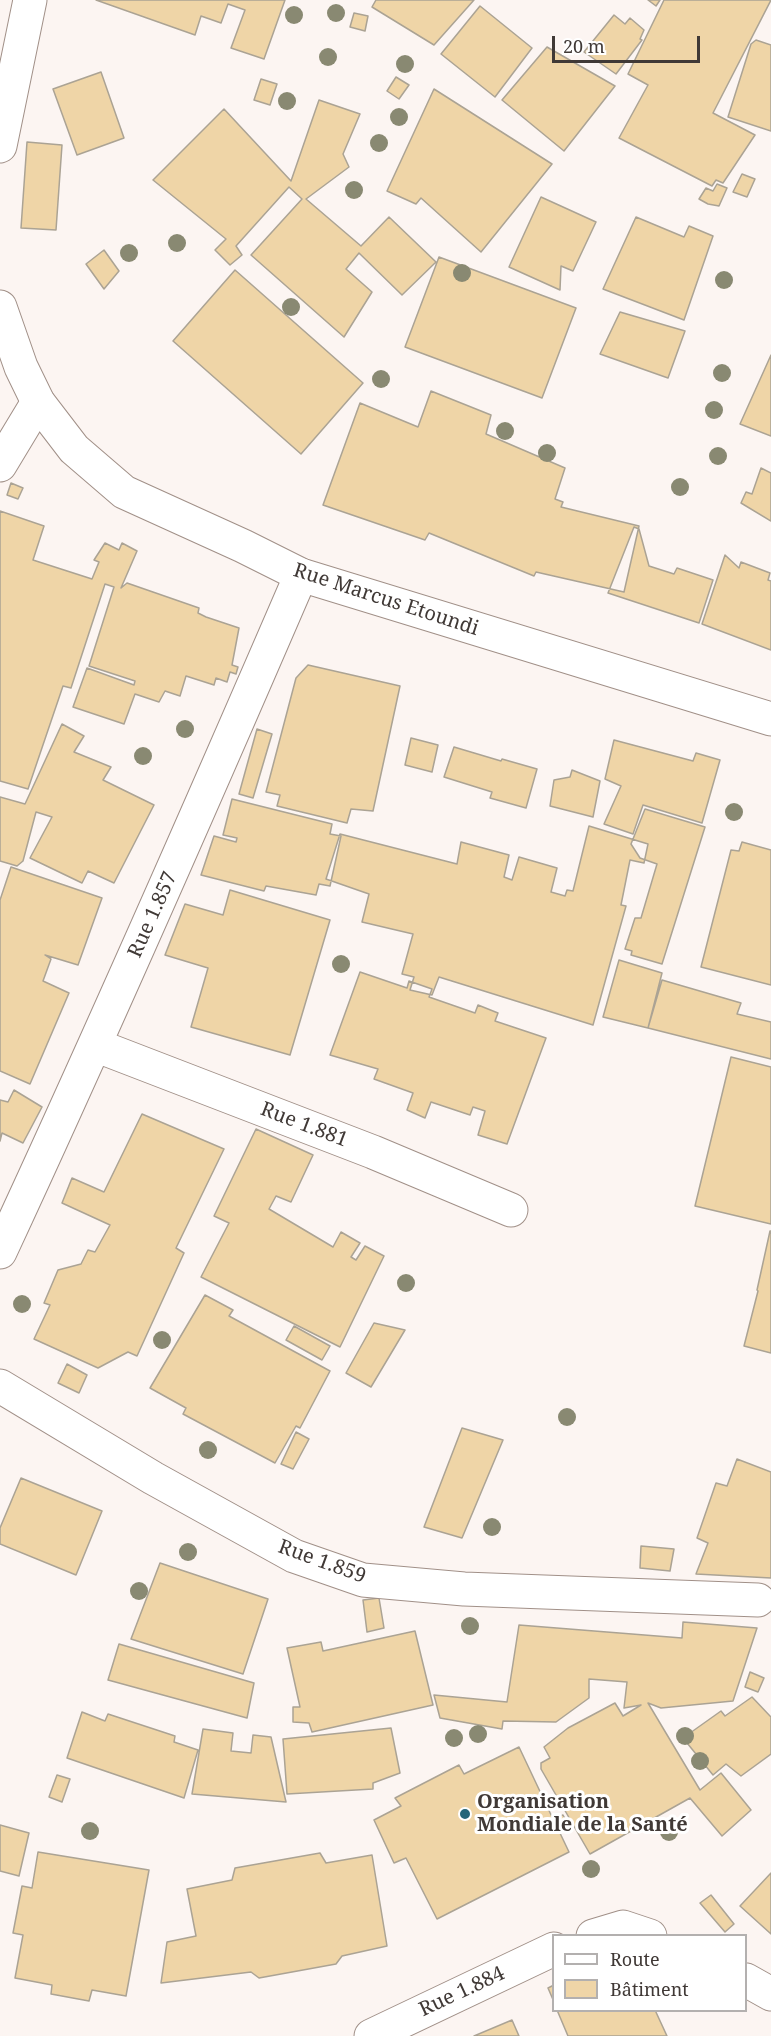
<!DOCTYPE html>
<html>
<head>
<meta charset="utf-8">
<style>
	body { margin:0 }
	#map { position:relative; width:771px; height:2036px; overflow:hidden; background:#fcf5f2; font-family:"Noto Serif",serif }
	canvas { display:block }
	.legend { position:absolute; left:552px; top:1934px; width:195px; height:78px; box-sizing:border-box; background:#fff; border:2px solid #b3b0af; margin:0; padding:8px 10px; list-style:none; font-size:18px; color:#403936 }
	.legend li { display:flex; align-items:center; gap:12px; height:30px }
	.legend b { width:30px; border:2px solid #b3b0af }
	.scale { position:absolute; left:552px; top:36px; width:148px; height:27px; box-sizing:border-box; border:3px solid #403936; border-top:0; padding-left:8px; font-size:18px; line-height:21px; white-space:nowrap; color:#403936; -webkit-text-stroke:4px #fff; paint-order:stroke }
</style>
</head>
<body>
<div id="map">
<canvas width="771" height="2036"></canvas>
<ul class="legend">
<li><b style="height:8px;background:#fff"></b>Route</li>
<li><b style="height:16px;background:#efd5a7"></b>Bâtiment</li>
</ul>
<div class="scale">20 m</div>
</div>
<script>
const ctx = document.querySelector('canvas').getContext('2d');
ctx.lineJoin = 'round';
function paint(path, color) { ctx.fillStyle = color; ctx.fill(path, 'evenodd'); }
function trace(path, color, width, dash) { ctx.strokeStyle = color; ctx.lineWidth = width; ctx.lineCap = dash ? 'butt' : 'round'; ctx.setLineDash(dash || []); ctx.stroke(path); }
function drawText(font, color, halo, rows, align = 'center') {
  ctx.font = font + ' "Noto Serif",serif'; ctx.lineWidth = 6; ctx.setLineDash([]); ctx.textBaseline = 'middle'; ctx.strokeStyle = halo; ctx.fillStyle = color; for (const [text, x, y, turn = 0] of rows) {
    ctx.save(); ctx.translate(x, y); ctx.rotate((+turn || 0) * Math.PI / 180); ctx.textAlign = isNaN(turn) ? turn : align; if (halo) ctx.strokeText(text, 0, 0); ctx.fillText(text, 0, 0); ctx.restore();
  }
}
const building = new Path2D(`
	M96 0H285L264 59 231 48 245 10 228 4 221 23 201 16 195 35Z
	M376 0H474L434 45 372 7Z
	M648 0H660L656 6Z
	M664 0H771L713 113 755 135 723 183 716 180 712 186 619 138 648 85 628 74Z
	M480 6 532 48 495 97 441 54Z
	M354 13 368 16 365 31 350 27Z
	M614 15 625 24 630 18 644 30 640 39 642 40 616 74 584 52Z
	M756 40 771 45V131L728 117 751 44Z
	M547 47 615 86 564 151 502 100Z
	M101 72 124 138 77 155 53 89Z
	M396 77 409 85 399 99 387 91Z
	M261 79 277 84 270 105 254 100Z
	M434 89 552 164 481 252 421 198 416 204 387 191Z
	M319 100 360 114 343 154 349 167 306 199 361 246 389 217 436 262 402 295 359 253 346 269 372 292 344 337 251 255 302 199 289 187 236 246 242 255 230 265 215 250 226 239 153 180 224 109 291 181Z
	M27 142 62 145 56 230 21 228Z
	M742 174 755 179 747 197 733 192Z
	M717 184 727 188 719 206 708 204 699 199 706 188 713 191Z
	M541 197 596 222 573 271 561 266 560 290 509 267Z
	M636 217 684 237 689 226 713 236 684 320 603 289Z
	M104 250 119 271 104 289 86 264Z
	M439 257 576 308 542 398 405 347Z
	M235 270 363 383 301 454 173 341Z
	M620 312 685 331 668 378 600 354Z
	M771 355V436L740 424Z
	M431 391 491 415 486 434 565 468 555 499 563 502 561 507 639 526 624 592 536 572 534 576 429 533 425 540 323 505 360 403 418 427Z
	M761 468 771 473V521L741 503 746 492 752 494Z
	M11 483 23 488 18 499 7 495Z
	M0 511 44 526 33 560 92 579 99 562 94 560 105 543 119 550 122 543 137 551 121 588 127 583 199 608 198 613 206 617 239 628 232 665 238 667 236 674 230 672 227 682 216 678 214 685 186 676 180 696 165 691 159 702 135 694 124 724 73 707 87 668 134 685 135 681 89 666 114 587 105 584 71 688 63 686 28 789 0 781Z
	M634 527 639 529 649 566 674 574 677 568 713 580 699 623 608 593Z
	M725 555 739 568 741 562 770 573 768 580 771 581V650L702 624Z
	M308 665 400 686 373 811 351 809 347 823 277 806 280 795 266 792 296 678Z
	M62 724 84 736 74 752 111 767 103 780 154 805 114 883 88 871 82 883 30 858 52 817 36 812 23 861 17 866 0 861V797L25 804Z
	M257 729 272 734 253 798 239 794Z
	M411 738 438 745 432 772 405 765Z
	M614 740 693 761 696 753 720 760 702 823 643 805 633 834 604 824 621 786 605 779Z
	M454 747 501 761 502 759 537 769 526 808 490 798 492 792 444 777Z
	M572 770 600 781 593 817 550 806 554 780 570 777Z
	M232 799 332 824 330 834 341 836 330 886 319 884 316 895 266 886 264 891 201 875 214 836 236 842 237 838 223 835Z
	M645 809 705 827 662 964 631 955 632 951 625 949 635 918H641L657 864 640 858 631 844Z
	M589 826 648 844 644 863 630 860 621 905 626 906 593 1025 439 977 432 995 410 990 414 977 402 974 413 934 362 922 369 894 326 879 340 834 457 864 461 842 509 855 504 877 512 880 519 857 557 868 551 892 565 896 567 890 573 891Z
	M742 842 771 850V985L701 967 731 850 739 851Z
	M11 867 102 898 78 965 45 955 51 959 43 981 69 993 30 1084 0 1071V900Z
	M230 890 330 920 290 1055 191 1027 208 968 165 955 185 904 223 915Z
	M619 960 662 973 648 1028 603 1017Z
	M360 972 407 988 409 981 432 989 429 997 475 1013 478 1005 498 1013 495 1021 546 1038 507 1144 478 1135 485 1111 473 1107 470 1115 431 1102 425 1118 407 1110 413 1093 374 1079 378 1069 330 1055Z
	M662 980 741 1003 737 1014 771 1022V1059L648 1028Z
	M731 1057 771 1067V1224L695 1206Z
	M14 1090 42 1107 23 1143 2 1133 0 1141V1100L8 1102Z
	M142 1114 224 1149 176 1248 184 1253 137 1356 128 1352 98 1368 34 1339 50 1305 44 1303 58 1270 81 1264 88 1250 95 1252 110 1225 62 1203 72 1178 104 1192Z
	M256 1129 313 1155 291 1202 276 1196 269 1209 333 1247 341 1232 360 1243 351 1257 356 1260 365 1246 384 1256 340 1347 201 1277 229 1223 214 1216Z
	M770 1231H771V1353L744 1346 758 1291 757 1290Z
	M205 1295 233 1310 229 1316 330 1371 300 1428 296 1426 275 1463 183 1414 186 1408 150 1388Z
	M374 1323 405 1330 371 1387 346 1373Z
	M294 1326 330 1346 322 1360 286 1340Z
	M67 1364 87 1375 79 1393 58 1383Z
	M462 1428 503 1440 462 1538 424 1527Z
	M296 1432 309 1439 293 1469 281 1464Z
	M737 1459 771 1472V1578L696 1574 708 1543 697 1538 716 1483 727 1486Z
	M21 1478 102 1511 76 1575 0 1544V1528Z
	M641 1546 674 1549 670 1571 640 1568Z
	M160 1563 268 1599 243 1674 131 1639Z
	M379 1598 384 1628 367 1632 363 1600Z
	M683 1622 757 1628 733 1701 661 1708 648 1703 700 1790 721 1773 751 1810 722 1836 690 1798 590 1854 541 1769V1763L550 1758 544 1747 568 1728 615 1703 623 1716 641 1705 624 1708 627 1682 589 1679V1698L556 1722 503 1721 502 1729 440 1718 434 1695 507 1702 519 1625 682 1638Z
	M415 1631 433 1705 312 1732 309 1723 293 1722V1707H300L287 1648 321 1642 323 1651Z
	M119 1644 254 1683 247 1718 108 1680Z
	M750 1672 764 1678 758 1692 745 1687Z
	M752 1697 771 1717V1754L741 1776 726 1764 713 1775 683 1738 721 1711 725 1716Z
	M82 1712 105 1721 108 1714 175 1736 174 1742 198 1750 184 1798 67 1758Z
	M391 1728 400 1773 373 1783V1789L287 1794 283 1739Z
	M203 1729 233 1733 231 1751 251 1753 253 1735 271 1737 286 1802 192 1794Z
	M519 1747 553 1819 563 1815 569 1826 559 1831 569 1852 437 1919 406 1858 394 1863 374 1820 401 1806 395 1798 459 1765 464 1774Z
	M57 1775 70 1779 62 1802 49 1797Z
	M0 1825 29 1833 19 1876 0 1871Z
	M38 1852 149 1870 126 1996 92 1990 89 2001 51 1994 52 1985 15 1978 23 1935 13 1933 22 1886 32 1888Z
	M320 1853 326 1863 372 1855 387 1946 342 1956 336 1964 259 1978 251 1972 161 1983 167 1942 196 1936 187 1889 232 1880 235 1868Z
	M771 1873V1934L740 1906Z
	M711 1895 734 1924 725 1932 700 1903Z
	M554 1985V2002L548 1988Z
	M557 2010H655L667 2036H568Z
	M512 2020 519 2036H474Z`);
paint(building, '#efd5a7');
trace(building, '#aba394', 1.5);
const minor = new Path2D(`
	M0 465 38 402
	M95 1045 373 1152 511 1210
	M0 1252C104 1028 203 802 301 575
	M0 1386 153 1478 294 1556 363 1580 464 1589 758 1600
	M593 1936 623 1927 650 1936
	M746 1980 771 1994
	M371 2036 554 1949`);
const tertiary = new Path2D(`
	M0 146 30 0
	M0 307 21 367 38 402 74 449 124 492 243 546 301 575 771 719`);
trace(minor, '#a19088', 35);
trace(tertiary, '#a19088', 35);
trace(minor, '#fff', 33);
trace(tertiary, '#fff', 33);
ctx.fillStyle = '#898972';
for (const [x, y] of [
	[336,13],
	[294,15],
	[328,57],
	[405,64],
	[287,101],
	[399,117],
	[379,143],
	[354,190],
	[177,243],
	[129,253],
	[462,273],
	[724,280],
	[291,307],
	[722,373],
	[381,379],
	[714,410],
	[505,431],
	[547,453],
	[718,456],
	[680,487],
	[185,729],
	[143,756],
	[734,812],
	[341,964],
	[406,1283],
	[22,1304],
	[162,1340],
	[567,1417],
	[208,1450],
	[492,1527],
	[188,1552],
	[139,1591],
	[470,1626],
	[478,1734],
	[685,1736],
	[454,1738],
	[700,1761],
	[90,1831],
	[669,1832],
	[591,1869]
]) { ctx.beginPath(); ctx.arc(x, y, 9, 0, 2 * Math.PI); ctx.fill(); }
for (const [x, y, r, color] of [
	[465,1814,6,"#246579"]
]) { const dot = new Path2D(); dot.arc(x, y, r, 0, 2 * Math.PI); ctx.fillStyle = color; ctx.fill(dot); trace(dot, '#fff', 2); }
drawText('20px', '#403936', '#fff', [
	["Rue Marcus Etoundi",386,600,18],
	["Rue 1.857",153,915,-66],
	["Rue 1.881",304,1125,21],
	["Rue 1.859",322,1562,20],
	["Rue 1.884",462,1992,-25]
]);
drawText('bold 20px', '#403936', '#fff', [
	["Organisation",477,1802],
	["Mondiale de la Santé",477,1825]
], 'left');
</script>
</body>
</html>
